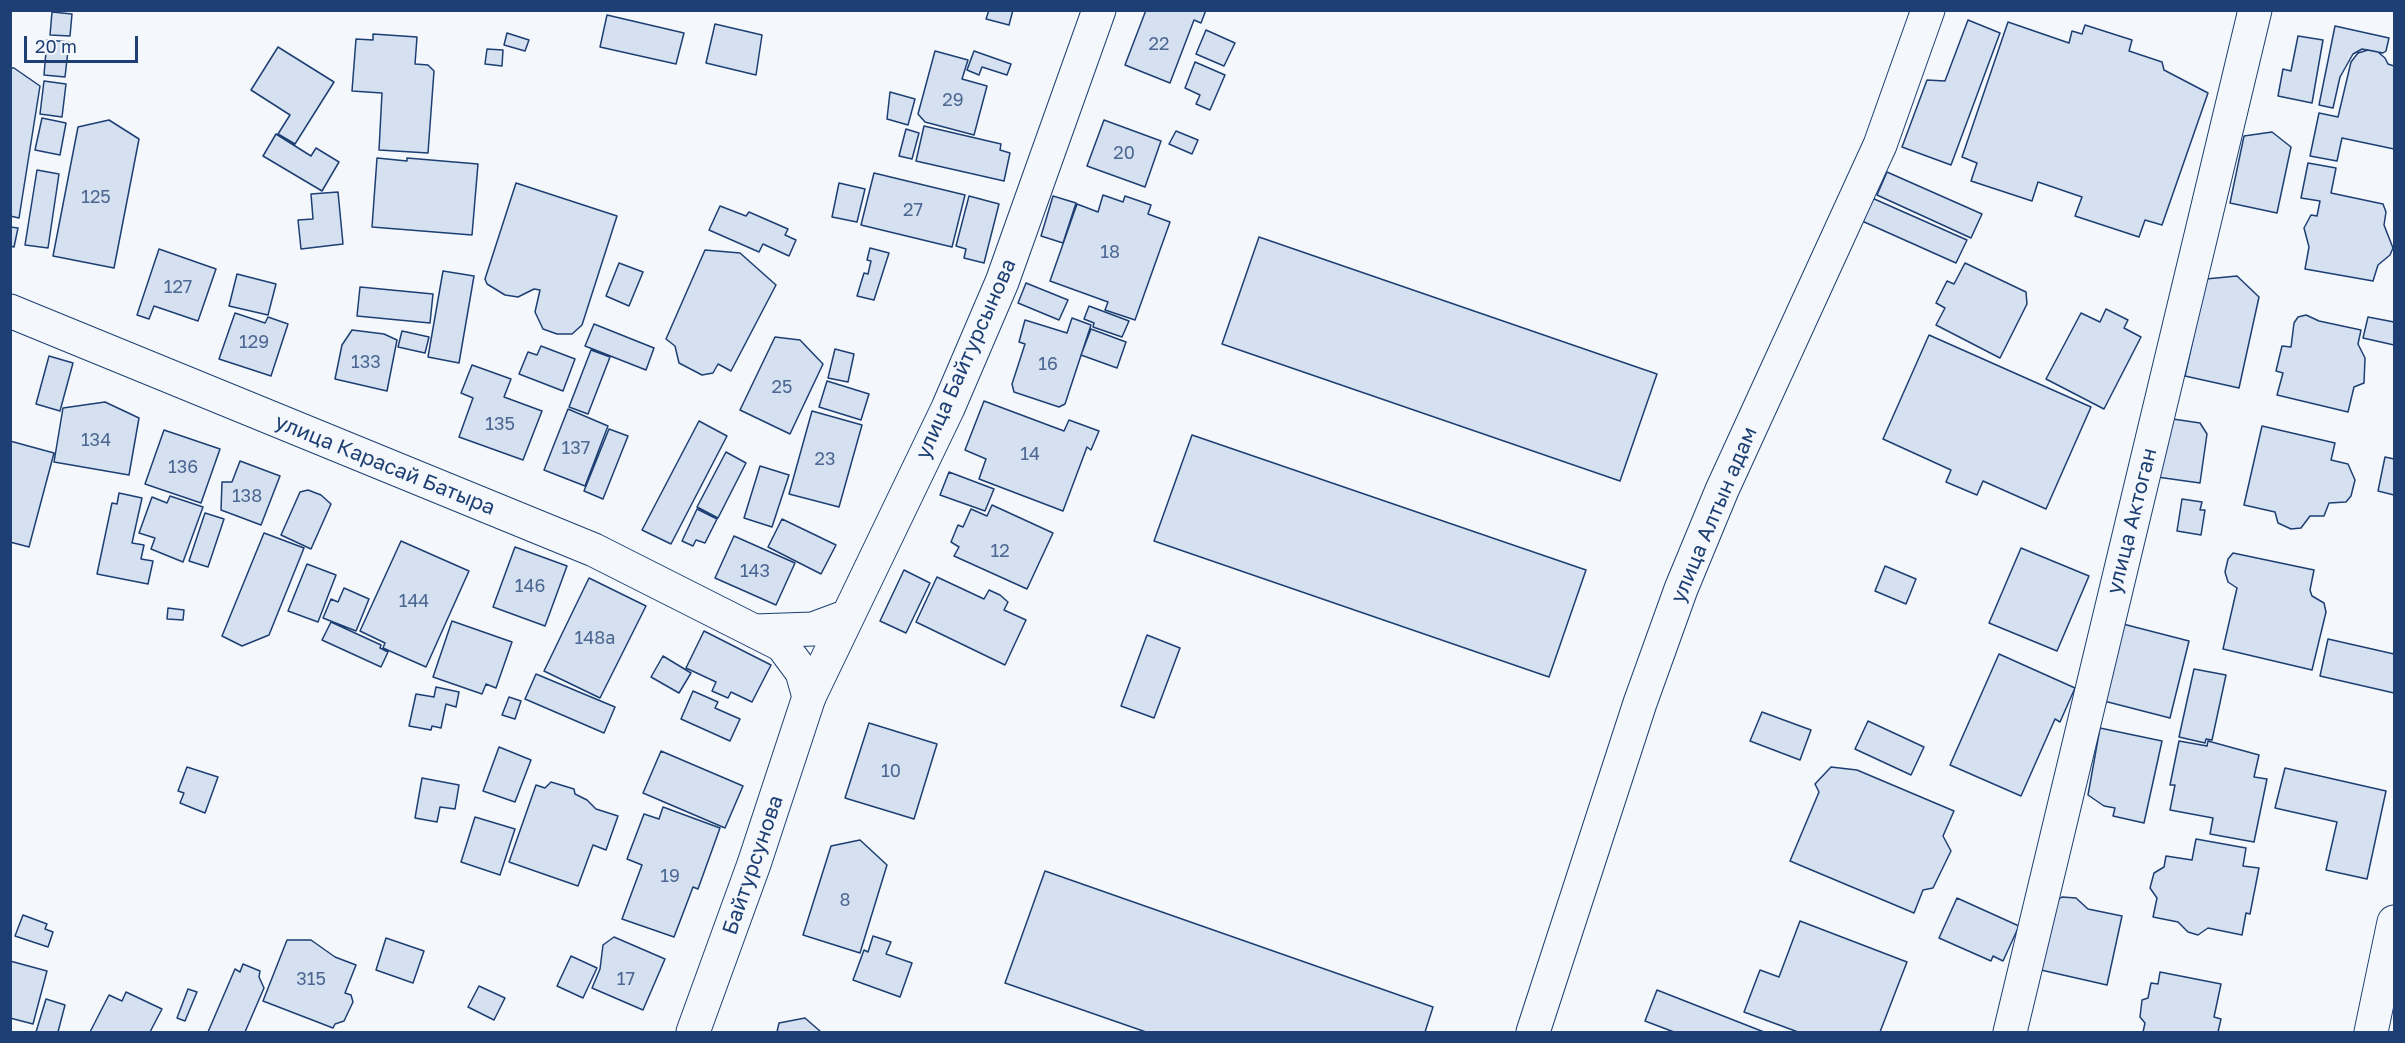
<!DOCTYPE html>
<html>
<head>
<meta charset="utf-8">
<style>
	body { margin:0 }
	#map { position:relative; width:2405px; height:1043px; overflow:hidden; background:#f4f7fb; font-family:"Golos Text",sans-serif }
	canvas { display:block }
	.frame { position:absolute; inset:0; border:12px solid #1d3f73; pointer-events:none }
	.scale { position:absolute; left:24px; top:36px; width:114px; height:27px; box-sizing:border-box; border:3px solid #1d3f73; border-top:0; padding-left:8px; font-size:18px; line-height:21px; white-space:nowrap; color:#1d3f73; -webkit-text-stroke:4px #f4f7fb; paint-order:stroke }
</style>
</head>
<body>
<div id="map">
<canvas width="2405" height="1043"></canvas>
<div class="frame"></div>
<div class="scale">20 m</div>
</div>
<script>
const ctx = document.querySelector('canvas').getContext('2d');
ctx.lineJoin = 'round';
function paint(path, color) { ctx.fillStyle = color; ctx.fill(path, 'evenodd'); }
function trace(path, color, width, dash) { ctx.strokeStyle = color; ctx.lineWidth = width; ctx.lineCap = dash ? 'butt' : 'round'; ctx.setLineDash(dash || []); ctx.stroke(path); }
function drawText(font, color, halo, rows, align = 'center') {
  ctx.font = font + ' "Golos Text",sans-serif'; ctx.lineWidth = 4.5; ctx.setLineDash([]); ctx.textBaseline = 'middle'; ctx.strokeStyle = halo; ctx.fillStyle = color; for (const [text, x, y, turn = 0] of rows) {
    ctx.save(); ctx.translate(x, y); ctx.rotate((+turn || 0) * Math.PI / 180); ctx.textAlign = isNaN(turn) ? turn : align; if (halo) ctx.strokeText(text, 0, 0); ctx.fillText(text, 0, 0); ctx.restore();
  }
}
const building = new Path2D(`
	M989 10H1013L1009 25 986 19Z
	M1146 10H1206L1201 23 1194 20 1170 83 1125 65Z
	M52 12 72 14 70 36 50 35Z
	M607 15 684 33 676 64 600 47Z
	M1968 20 2000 33 1951 165 1902 147 1927 80 1945 81Z
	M2008 22 2069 43 2072 31 2082 34 2085 25 2132 40 2129 51 2162 62 2164 70 2208 93 2162 225 2145 220 2139 237 2075 216 2082 197 2038 182 2032 201 1971 181 1977 163 1962 157Z
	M715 24 762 35 756 75 706 63Z
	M2335 26 2389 38 2386 51 2383 53 2362 49 2353 54 2340 77 2333 108 2319 105Z
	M1206 30 1235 43 1224 66 1196 54Z
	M507 33 529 40 525 51 504 45Z
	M373 34 417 37 415 64 428 65 434 71 428 153 379 150 382 93 352 91 356 39 373 40Z
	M2298 36 2323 40 2312 103 2278 96 2283 69 2291 71Z
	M47 40 69 42 65 77 44 75Z
	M278 47 334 82 295 144 278 134 290 115 251 90Z
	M487 49 503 50 502 66 485 64Z
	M2368 50 2378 52 2385 58 2388 64 2394 66V149L2342 138 2337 161 2310 156 2319 113 2338 117 2351 62 2358 53Z
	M935 51 968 60 962 79 987 86 974 135 925 122 918 114Z
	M974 51 1011 64 1007 75 982 67 979 75 967 70Z
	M1195 62 1225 75 1210 110 1196 104 1200 95 1185 88Z
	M10 68H14L40 86 19 218 10 216Z
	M44 81 66 84 62 117 40 114Z
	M890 92 915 99 908 125 887 119Z
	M42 118 66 123 60 155 35 150Z
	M109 120 139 139 114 268 53 256 78 127Z
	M1104 120 1161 141 1145 187 1087 166Z
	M924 126 1001 144 1000 150 1010 153 1004 181 916 161Z
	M906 129 919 133 912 159 899 156Z
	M1176 131 1198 140 1192 154 1169 144Z
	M2272 132 2291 147 2277 213 2230 203 2244 136Z
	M276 134 311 156 316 148 339 162 322 191 263 156Z
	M377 158 407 161V158L478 164 472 235 372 227Z
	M2308 163 2336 168 2331 193 2383 204 2386 212 2384 225 2393 248 2390 255 2378 265 2373 281 2305 269 2309 247 2304 228 2311 215 2317 216 2320 201 2301 198Z
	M37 170 59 174 48 248 25 245Z
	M1887 172 1982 214 1971 238 1877 195Z
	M874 173 965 195 952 247 861 225Z
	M516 183 617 216 582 325 572 334H557L543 329 535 312 540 290 534 289 518 297 505 295 487 284 485 279Z
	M839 183 865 189 857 222 832 217Z
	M338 192 343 244 301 249 298 220 313 219 311 194Z
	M1103 195 1123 202 1125 196 1151 205 1148 214 1170 222 1135 320 1105 310 1108 302 1050 281 1077 204 1098 212Z
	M969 196 999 204 984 263 964 258 966 249 956 246Z
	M1053 196 1076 203 1063 243 1041 236Z
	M1872 198 1967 240 1956 263 1862 221Z
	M720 206 746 216 749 212 788 229 785 235 796 240 789 256 763 244 759 252 709 230Z
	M10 227 18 228 14 247 10 246Z
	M1259 237 1657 374 1620 481 1222 344Z
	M870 248 889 253 874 300 857 296 864 273 868 274 871 261 867 260Z
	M159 249 216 269 198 321 154 306 149 319 137 315Z
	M705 250 740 253 776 285 731 371 718 364 713 373 702 375 679 363 675 346 666 339Z
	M619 263 643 272 629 306 606 296Z
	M1965 263 2026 292 2027 304 2000 358 1936 325 1945 308 1936 303 1947 281 1954 284Z
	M443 271 474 276 459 363 428 357Z
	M237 274 276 284 268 315 229 306Z
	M2237 276 2259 297 2239 388 2185 376 2206 279Z
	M1026 283 1068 300 1059 320 1018 303Z
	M360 287 433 294 430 323 357 316Z
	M1089 306 1129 321 1122 337 1093 327 1094 323 1084 319Z
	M2106 309 2128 320 2124 328 2141 337 2104 409 2046 379 2081 313 2100 322Z
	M235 313 265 323 268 317 288 324 271 376 219 359Z
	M2306 315 2319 321 2361 330 2358 344 2365 358 2364 383 2354 387 2348 412 2277 395 2283 373 2276 371 2282 346 2291 347 2294 323 2298 317Z
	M2368 317 2394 322V345L2363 338Z
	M1072 318 1091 325 1065 404 1059 407 1014 392 1012 384 1025 344 1019 342 1025 320 1067 333Z
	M594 324 654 348 646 370 585 346Z
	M1091 329 1126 342 1117 368 1081 355Z
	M352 330 384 334 397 340 387 391 335 379 342 345Z
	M402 331 429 337 425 353 398 347Z
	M1929 335 2091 407 2046 509 1983 481 1977 495 1946 482 1951 470 1883 439Z
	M775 337 800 340 823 364 790 434 740 410Z
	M541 346 575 359 563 391 519 374 528 352 537 355Z
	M835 349 854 354 848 382 828 378Z
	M591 350 610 357 588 414 569 407Z
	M49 356 73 363 60 411 36 404Z
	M472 365 511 379 504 397 542 411 523 460 459 437 473 398 461 393Z
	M827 381 869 394 861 420 819 407Z
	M984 401 1064 431 1069 420 1099 431 1091 450 1087 447 1063 511 979 479 986 459 965 450Z
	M105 402 139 418 129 475 54 462 63 408Z
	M568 409 608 426 585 486 544 470Z
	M812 411 862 425 839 507 789 494Z
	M2166 418 2200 423 2207 434 2200 483 2157 477Z
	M699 421 727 436 671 544 642 530Z
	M2262 426 2335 443 2331 460 2348 464 2355 480 2351 496 2346 502 2329 503 2324 516H2310L2301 528 2291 529 2278 523 2275 512 2244 505Z
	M609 429 628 436 603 499 584 491Z
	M164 430 220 449 201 503 145 484Z
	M1192 435 1586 570 1549 677 1154 541Z
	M10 441 54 453 29 547 10 542Z
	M726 452 746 463 718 518 697 507Z
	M2385 457 2394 459V495L2378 491Z
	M240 461 280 476 261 525 221 510 222 482H232Z
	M760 466 789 475 772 527 744 518Z
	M949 472 994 489 985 511 940 495Z
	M308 490 321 495 331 504 311 549 281 535 300 492Z
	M119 493 142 498 132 543 144 545 141 559 153 561 148 584 97 574 112 503 117 504Z
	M170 496 203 507 183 562 151 549 155 538 139 533 152 497 167 503Z
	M2182 499 2202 502 2200 510H2205L2201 535 2177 531Z
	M992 505 1053 533 1027 589 954 556 959 547 951 542 958 525 963 527 971 509 987 516Z
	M697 509 717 519 705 543 696 540 693 546 682 541Z
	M205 513 224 519 208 567 189 561Z
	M782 519 836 545 821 574 768 547Z
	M264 533 304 548 269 635 242 646 222 636Z
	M734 536 795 563 776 605 715 578Z
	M401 541 469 571 426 667 383 648 385 643 360 631Z
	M515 547 567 566 545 626 493 607Z
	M2021 548 2089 576 2057 651 1989 623Z
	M2233 553 2314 570 2310 590 2312 596 2324 603 2326 612 2312 670 2223 649 2237 588 2228 582 2225 572 2228 559Z
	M307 564 336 575 318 622 288 611Z
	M1885 566 1916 579 1906 604 1875 591Z
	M904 570 930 583 906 633 880 621Z
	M937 577 984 599 989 590 1000 595 1008 602 1004 610 1026 620 1005 665 916 622Z
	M589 578 646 606 600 698 544 671Z
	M344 588 369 599 356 631 323 618 331 599 338 602Z
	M168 608 184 610 183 620 167 619Z
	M452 621 512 642 496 688 486 684 482 694 433 677Z
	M331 622 381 645 380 648 388 652 381 667 322 640Z
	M2123 624 2189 641 2170 718 2104 701Z
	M704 631 771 665 752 702 731 692 728 698 712 691 716 682 686 668Z
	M1147 635 1180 648 1154 718 1121 706Z
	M2328 639 2394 654V693L2320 676Z
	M1999 654 2075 688 2060 722 2055 719 2021 796 1950 765Z
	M663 656 691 673 679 693 651 677Z
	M2194 669 2226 675 2212 740 2206 739 2205 743 2179 737Z
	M536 674 615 707 604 733 525 699Z
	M436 687 459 692 456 707 446 704 441 728 432 726 431 730 409 726 416 694 434 697Z
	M693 691 718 702 715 708 740 719 730 741 681 719Z
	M509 697 521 701 515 719 502 715Z
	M1762 712 1811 730 1800 760 1750 741Z
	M1868 721 1924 747 1911 775 1855 749Z
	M869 723 937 744 914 819 845 798Z
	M2100 728 2162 741 2144 823 2113 816 2115 808 2104 806 2088 795Z
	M2179 741 2207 746 2208 741 2259 755 2254 777 2267 779 2254 842 2210 834 2213 818 2170 810 2175 785H2170Z
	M499 747 531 760 515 802 483 791Z
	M661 751 743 786 725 828 643 793Z
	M187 767 218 777 205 813 180 803 184 793 178 791Z
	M1831 767 1857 770 1954 811 1943 836 1951 851 1933 888 1923 890 1914 913 1790 861 1819 792 1815 784Z
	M2285 768 2386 791 2367 879 2326 870 2337 822 2275 808Z
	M422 778 459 785 455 809 440 807 437 822 415 818Z
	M551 782 574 789 575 794 587 800 596 809 618 816 606 850 593 845 578 886 509 862 536 785 545 788Z
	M663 807 720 828 698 889 693 887 674 937 622 919 642 865 627 859 644 814 659 819Z
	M475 817 515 829 500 875 461 862Z
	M2196 839 2246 848 2243 866 2259 868 2250 914 2246 913 2242 935 2208 928 2198 935 2188 932 2178 922 2153 917 2157 898 2150 888 2154 873 2164 867 2166 856 2192 860Z
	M860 840 887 865 860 953 803 935 831 846Z
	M1045 871 1433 1007 1425 1032H1146L1005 983Z
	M2062 897 2076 898 2088 909 2122 916 2107 985 2041 970 2056 901Z
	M1957 898 2019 926 2003 961 1993 956 1991 961 1939 938Z
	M23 915 47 924 45 929 53 932 48 947 15 936Z
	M1800 921 1907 962 1880 1032H1798L1744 1012 1760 970 1779 977Z
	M873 936 891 942 886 954 912 963 900 997 853 980 864 950 868 952Z
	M614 937 665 959 643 1010 592 988 600 969 603 945Z
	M386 938 424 951 413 983 376 970Z
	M287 940H311L335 957 356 965 345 993 351 995 353 1002 344 1021 335 1024 333 1028 263 1001Z
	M571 956 597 968 583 998 557 986Z
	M10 961 47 971 33 1024 10 1018Z
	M243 964 260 971 259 977 264 988 245 1032H208L235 969 240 972Z
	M2160 972 2221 984 2214 1017 2221 1019 2218 1032H2143L2145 1023 2140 1017 2142 1000 2148 998 2151 983 2158 984Z
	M479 986 505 998 494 1020 468 1007Z
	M188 989 197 992 185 1021 177 1018Z
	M1657 990 1764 1032H1674L1645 1021Z
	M126 992 162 1009 150 1032H90L109 995 122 1001Z
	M46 999 65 1005 58 1032H36Z
	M805 1018 821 1032H777L779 1023Z`);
paint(building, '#d5e0f0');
trace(building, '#1d3f73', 1.5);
const minor = new Path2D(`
	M1533 1032 1640 703 1681 589 1722 490 1880 145 1928 10
	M2010 1032 2255 10
	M2371 1032 2394 922`);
const tertiary = new Path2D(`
	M755 631 813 629 848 616
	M809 697 948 408 1002 282 1099 10`);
const secondary = new Path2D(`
	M10 311 594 550 782 645 802 672 809 697 754 864 693 1032`);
trace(minor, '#1d3f73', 35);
trace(tertiary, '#1d3f73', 35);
trace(secondary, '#1d3f73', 35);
trace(minor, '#f4f7fb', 33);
trace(tertiary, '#f4f7fb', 33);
trace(secondary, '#f4f7fb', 33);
drawText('18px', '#4b6792', null, [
	["22",1159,44],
	["29",953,100],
	["20",1124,153],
	["125",96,197],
	["27",913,210],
	["18",1110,252],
	["127",178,287],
	["129",254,342],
	["133",366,362],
	["16",1048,364],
	["25",782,387],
	["135",500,424],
	["134",96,440],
	["137",576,448],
	["14",1030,454],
	["23",825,459],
	["136",183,467],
	["138",247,496],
	["12",1000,551],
	["143",755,571],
	["146",530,586],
	["144",414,601],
	["148а",595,638],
	["10",891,771],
	["19",670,876],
	["8",845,900],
	["315",311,979],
	["17",626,979]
]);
drawText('21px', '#1d3f73', '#f4f7fb', [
	["улица Байтурсынова",966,359,-66],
	["улица Карасай Батыра",385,465,22],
	["улица Алтын адам",1714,515,-67],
	["улица Актоган",2132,521,-76],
	["Байтурсунова",753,865,-71]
]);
</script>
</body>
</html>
